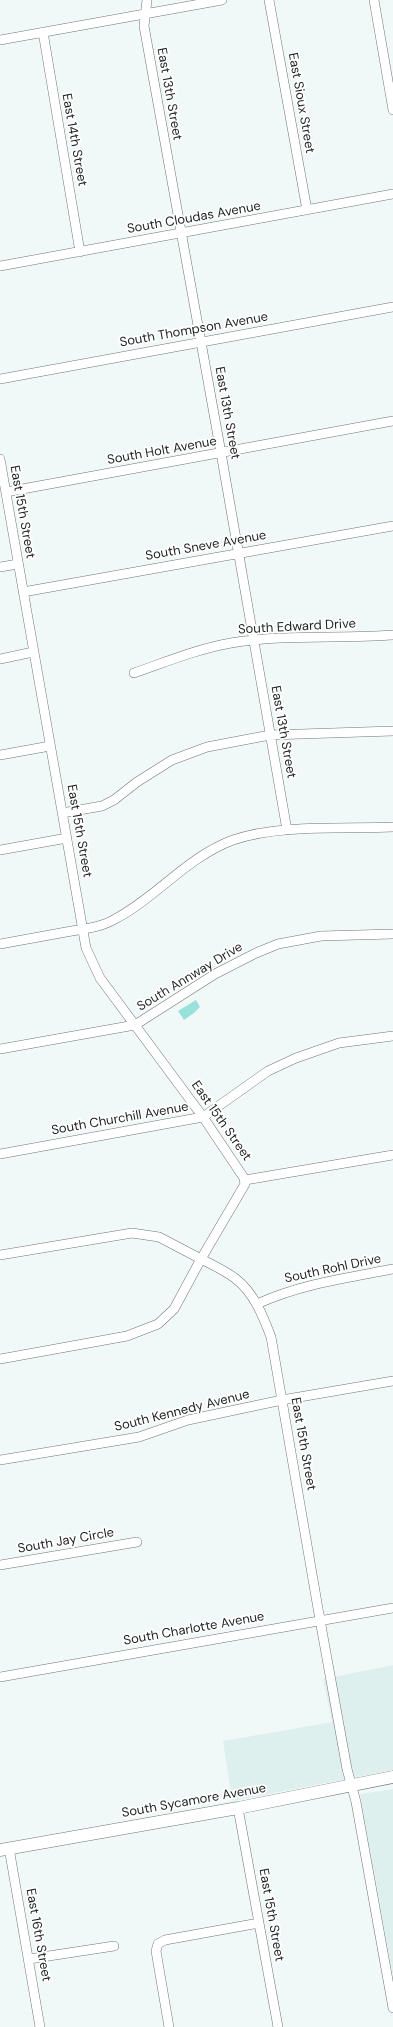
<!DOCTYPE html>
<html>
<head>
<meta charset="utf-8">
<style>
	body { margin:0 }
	canvas { display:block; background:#f1f9f8 }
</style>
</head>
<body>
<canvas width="393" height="2027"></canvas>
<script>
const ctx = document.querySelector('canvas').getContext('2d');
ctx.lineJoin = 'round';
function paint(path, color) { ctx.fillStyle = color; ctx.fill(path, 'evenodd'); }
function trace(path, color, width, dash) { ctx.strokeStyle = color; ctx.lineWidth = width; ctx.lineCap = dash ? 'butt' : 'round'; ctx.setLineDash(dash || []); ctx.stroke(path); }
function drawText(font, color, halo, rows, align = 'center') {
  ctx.font = font + ' "DM Sans",sans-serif'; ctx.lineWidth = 3.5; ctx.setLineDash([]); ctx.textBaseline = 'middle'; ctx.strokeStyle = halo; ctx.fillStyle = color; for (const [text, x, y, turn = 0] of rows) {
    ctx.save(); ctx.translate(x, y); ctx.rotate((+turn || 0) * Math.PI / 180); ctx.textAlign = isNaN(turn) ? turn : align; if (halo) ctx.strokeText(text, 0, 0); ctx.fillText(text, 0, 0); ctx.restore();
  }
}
paint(new Path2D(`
	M393 1665V1770L232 1801 223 1741 332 1722 323 1679Z
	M393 1789V1977L360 1794Z`), '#def0ee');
paint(new Path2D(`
	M196 1000 200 1007 194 1013 184 1020 178 1011Z`), '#99e1db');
const minor = new Path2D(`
	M147 0 144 26 221 453 287 830
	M269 0 307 210
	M374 0 393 110
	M43 32 80 252
	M0 40 222 0
	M0 266 393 194
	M0 379 393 307
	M0 459 86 948 100 978 203 1117 244 1178 245 1184 201 1259C213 1265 226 1271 236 1279 254 1293 263 1316 271 1337L320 1620 347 1769 356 1802 393 2008
	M6 492 393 421
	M0 567 18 564
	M23 592 393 526
	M0 659 33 652
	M134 673C166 662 197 649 231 643 284 634 339 639 393 635
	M0 755 50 746
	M62 813 102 806 114 800 137 782 172 760 207 747 270 735 393 731
	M0 850 67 838
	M0 944C22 940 44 936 66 932 82 929 100 928 115 919 157 897 187 857 233 840 278 824 344 829 393 827
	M0 1049 135 1025 215 974 256 953 278 944 321 936 393 934
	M0 1154 203 1117 268 1071 296 1058 339 1043 393 1036
	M245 1180 393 1155
	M0 1255 132 1233 159 1237 201 1259 174 1309 158 1324 127 1336 0 1359
	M257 1304C301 1284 346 1278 393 1269
	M0 1460 139 1437 188 1420 282 1400 393 1381
	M0 1565 137 1542
	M0 1677 393 1608
	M238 1808 278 2027
	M9 1848 40 2027
	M29 1959 114 1946
	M169 2027 156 1951 158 1944 165 1940 259 1923`);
const major = new Path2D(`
	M0 1850 238 1808 393 1777`);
trace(minor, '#6e7675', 10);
trace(major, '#6e7675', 13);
trace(minor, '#fff', 9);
trace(major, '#fff', 12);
drawText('13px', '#1e2121', '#fff', [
	["East 13th Street",169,94,80],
	["East Sioux Street",301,103,80],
	["East 14th Street",74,140,80],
	["South Cloudas Avenue",194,218,-10],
	["South Thompson Avenue",194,330,-10],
	["East 13th Street",227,413,80],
	["South Holt Avenue",162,451,-10],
	["East 15th Street",22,512,80],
	["South Sneve Avenue",206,546,-10],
	["South Edward Drive",297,627,-3],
	["East 13th Street",283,732,80],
	["East 15th Street",79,831,80],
	["South Annway Drive",190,977,-31],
	["South Churchill Avenue",120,1119,-10],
	["East 15th Street",221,1121,55],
	["South Rohl Drive",333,1269,-12],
	["South Kennedy Avenue",182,1411,-14],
	["East 15th Street",303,1444,80],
	["South Jay Circle",66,1541,-10],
	["South Charlotte Avenue",194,1629,-10],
	["South Sycamore Avenue",194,1801,-10],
	["East 15th Street",271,1915,80],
	["East 16th Street",38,1935,80]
]);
</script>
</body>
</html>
